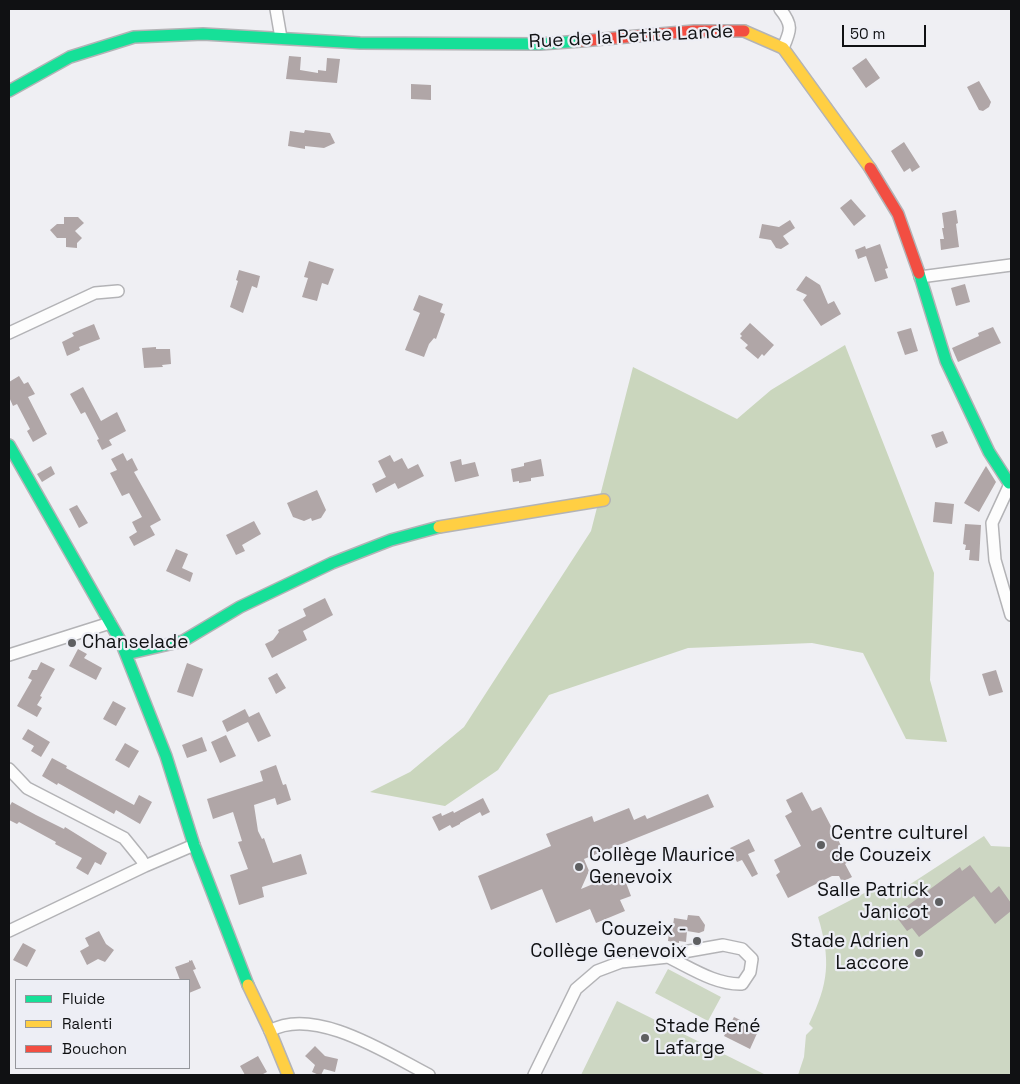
<!DOCTYPE html>
<html>
<head>
<meta charset="utf-8">
<style>
	body { margin:0 }
	#map { position:relative; width:1020px; height:1084px; overflow:hidden; background:#efeff3; font-family:"Space Grotesk",sans-serif }
	canvas { display:block }
	.frame { position:absolute; inset:0; border:10px solid #101113; pointer-events:none }
	.legend { position:absolute; left:15px; top:979px; width:175px; height:90px; box-sizing:border-box; background:#edeef5; border:1px solid #95969b; margin:0; padding:6px 9px; list-style:none; font-size:15px; color:#101113 }
	.legend li { display:flex; align-items:center; gap:10px; height:25px }
	.legend b { width:25px; border:1px solid #95969b }
	.scale { position:absolute; left:842px; top:25px; width:84px; height:22px; box-sizing:border-box; border:2px solid #101113; border-top:0; padding-left:6px; font-size:15px; line-height:18px; white-space:nowrap; color:#101113; -webkit-text-stroke:4px #edeef5; paint-order:stroke }
</style>
</head>
<body>
<div id="map">
<canvas width="1020" height="1084"></canvas>
<div class="frame"></div>
<ul class="legend">
<li><b style="height:6px;background:#16e098"></b>Fluide</li>
<li><b style="height:6px;background:#ffcf43"></b>Ralenti</li>
<li><b style="height:6px;background:#f24e42"></b>Bouchon</li>
</ul>
<div class="scale">50 m</div>
</div>
<script>
const ctx = document.querySelector('canvas').getContext('2d');
ctx.lineJoin = 'round';
function paint(path, color) { ctx.fillStyle = color; ctx.fill(path, 'evenodd'); }
function trace(path, color, width, dash) { ctx.strokeStyle = color; ctx.lineWidth = width; ctx.lineCap = dash ? 'butt' : 'round'; ctx.setLineDash(dash || []); ctx.stroke(path); }
function drawText(font, color, halo, rows, align = 'center') {
  ctx.font = font + ' "Space Grotesk",sans-serif'; ctx.lineWidth = 4.5; ctx.setLineDash([]); ctx.textBaseline = 'middle'; ctx.strokeStyle = halo; ctx.fillStyle = color; for (const [text, x, y, turn = 0] of rows) {
    ctx.save(); ctx.translate(x, y); ctx.rotate((+turn || 0) * Math.PI / 180); ctx.textAlign = isNaN(turn) ? turn : align; if (halo) ctx.strokeText(text, 0, 0); ctx.fillText(text, 0, 0); ctx.restore();
  }
}
paint(new Path2D(`
	M984 836 991 846 1011 847V1075H798L804 1057 806 1035 813 1028 809 1024C829 983 831 960 818 917L878 886 886 900Z
	M668 969 721 997 708 1021 655 993Z
	M617 1001 766 1075H581Z`), '#cdd7c3');
paint(new Path2D(`
	M845 345 934 573 930 680 947 742 906 739 863 653 812 643 688 648 549 695 498 770 445 806 370 792 410 772 464 727 591 531 633 367 737 419 771 390Z`), '#cad6bd');
paint(new Path2D(`
	M289 56 301 57 300 70 318 73V70L326 71 327 58 340 59 337 83 286 79Z
	M866 58 880 78 866 88 852 68Z
	M979 81 991 102 989 107 983 111 979 110 967 87Z
	M411 84 431 85V100L411 99Z
	M305 130 330 133 335 143 324 148 305 146V149L288 146 290 131 304 133Z
	M904 142 920 167 912 172 910 168 904 172 891 151Z
	M851 199 866 216 854 226 840 208Z
	M956 210 958 223 956 224 959 247 941 250 940 239H944L942 228H944L942 213Z
	M64 217H78L84 223 75 231 82 238 77 243V248L66 247V238H57L50 230 57 224H64Z
	M790 220 795 228 783 236 789 244 781 249 776 248 771 240 759 238 762 224 779 227Z
	M880 244 888 268 885 269 888 278 875 282 866 256 858 259 855 250 865 246 866 249Z
	M309 261 334 269 328 285 322 283 317 301 302 297 308 278 304 277Z
	M239 270 260 276 257 288 252 286 243 313 230 307 238 281 236 280Z
	M806 276 820 285 828 304 834 301 841 314 821 326 803 300 807 295 796 290Z
	M965 284 970 302 956 306 951 288Z
	M419 295 443 304 440 312 445 314 436 339 434 338 429 344 424 357 405 350 420 313 413 310Z
	M750 323 774 345 764 356 762 354 758 359 745 348 748 345 740 338 742 336 740 334Z
	M94 324 100 339 79 347 80 350 67 356 62 342 74 336 72 333Z
	M993 327 1001 343 958 362 952 348 979 336 978 333Z
	M911 328 918 351 905 355 897 332Z
	M156 347V349H170L171 364 162 365 163 367 144 368 142 348Z
	M19 376 24 384 28 382 35 394 28 397 47 434 33 442 27 431 30 429 17 404 13 406 9 397V382Z
	M83 387 101 421 117 412 126 431 109 440 112 445 102 450 97 440 99 439 85 412 81 414 70 394Z
	M943 431 948 443 936 448 931 435Z
	M123 453 127 461 132 458 138 470 134 472 161 520 150 526 155 535 134 546 129 537 137 532 132 522 142 517 129 493 122 496 110 473 117 470 111 459Z
	M390 455 394 462 402 458 408 469 418 464 424 476 398 489 395 483 376 493 372 484 386 477 378 461Z
	M461 459 462 465 475 462 479 476 455 482 450 462Z
	M541 459 544 476 531 478V481L519 483V481L513 482 511 469 524 466V463Z
	M51 466 55 474 42 482 37 474Z
	M986 466 996 482 979 512 964 503Z
	M317 490 326 510 321 518 312 521 311 518 304 521 293 517 287 503Z
	M935 502 954 504 952 524 933 522Z
	M77 505 88 523 79 528 69 509Z
	M254 521 261 534 242 545 245 551 236 555 226 535Z
	M965 524 981 525 979 561 969 560 970 550H965L966 545 963 544Z
	M176 549 188 554 182 568 193 573 190 582 166 571Z
	M325 598 333 615 303 631 307 640 272 658 265 644 273 640 279 632 278 630 306 616 303 609Z
	M78 649 87 654 84 658 102 668 96 680 69 666Z
	M41 662 55 669 40 696 42 697 37 705 42 708 37 717 17 706 32 680 28 678 32 670H37Z
	M187 663 203 669 193 697 177 692Z
	M996 670 1003 692 989 696 982 674Z
	M277 673 286 688 276 694 268 678Z
	M113 701 126 708 116 726 103 719Z
	M245 709 249 717 259 712 271 736 258 742 248 722 227 732 222 721Z
	M28 729 50 742 41 757 31 751 34 746 22 739Z
	M226 735 236 756 220 763 211 742Z
	M202 737 207 751 187 758 182 745Z
	M125 743 139 751 129 768 115 760Z
	M52 758 67 766 66 768 134 805 139 795 152 802 140 824 116 810 114 814 58 783 57 785 42 776Z
	M276 765 283 785 286 784 291 800 277 805 275 798 254 805 258 831 262 839 264 838 273 863 301 854 307 874 262 887 264 897 239 905 230 875 248 869 238 842 242 841 233 812 213 819 207 799 263 781 260 771Z
	M802 792 812 811 821 807 849 861 845 864 852 877 842 882 839 876H832L788 898 776 875 780 872 774 860 801 846 785 816 792 812 786 800Z
	M708 794 714 807 584 859 589 871 581 889 622 872 631 896 620 900 625 911 596 923 590 909 556 923 542 889 491 910 478 876 551 846 546 834 592 816 594 822 629 808 634 820 645 815 647 819Z
	M483 798 490 812 482 816 480 812 460 823V824L452 828 450 825 439 831 432 817 441 813 442 816 453 811 454 813Z
	M12 802 36 815 64 829 65 827 107 853 101 865 95 862 88 875 76 868 82 858 55 844 56 842 19 822 17 824 9 820V807Z
	M749 839 755 851 748 854 758 874 752 877 742 860 737 862 730 848Z
	M970 865 991 893 999 886 1011 903V911L995 924 974 896 919 937 912 928 907 931 895 915 960 867 962 871Z
	M688 915 699 916 705 925 704 931 699 933 687 931 686 942 679 941V943L668 941 669 932 672 933 674 918 687 920Z
	M99 931 106 944 114 950 105 962 98 959 87 965 80 951 89 946 85 938Z
	M23 943 36 950 27 967 13 960Z
	M189 960 190 961 192 960 196 969 193 970 201 988 189 993V980H180L175 967 189 962Z
	M734 1017 759 1029 750 1049 724 1036Z
	M315 1046 325 1056 338 1059 335 1072 324 1069 321 1075H319L312 1072 315 1065 305 1056Z
	M258 1056 267 1072 261 1075H245L240 1066Z`), '#b0a6a7');
const street = new Path2D(`
	M276 9 281 38
	M780 9C793 25 791 30 783 48
	M920 277 1011 265
	M9 333 95 293 118 291
	M1011 482 992 523 995 560 1011 615
	M9 655 110 623
	M9 769 27 788 124 838 141 859 145 866
	M9 931 145 866 194 845
	M270 1031C314 1005 390 1055 429 1075
	M534 1075 576 989 597 971 621 962 668 957 689 951 723 945 742 949 752 959 750 972 742 984C716 985 691 968 668 957`);
const fast = new Path2D(`
	M9 91 70 57 134 37 203 34 360 43 540 44 581 41
	M919 273 946 361 989 452 1009 483
	M9 445 121 642 166 756 194 845 248 985
	M126 654 183 641 240 607 332 563 391 540 439 527`);
const slow = new Path2D(`
	M744 31 783 48 870 168
	M439 527 604 500
	M248 985 270 1031 288 1075`);
const jam = new Path2D(`
	M581 41 694 31H744
	M870 168 898 214 919 273`);
trace(street, '#b3b3b6', 14);
trace(fast, '#b3b3b6', 14);
trace(slow, '#b3b3b6', 14);
trace(jam, '#b3b3b6', 14);
trace(street, '#fdfdfd', 11);
trace(fast, '#16e098', 11);
trace(slow, '#ffcf43', 11);
trace(jam, '#f24e42', 11);
for (const [x, y, r, color] of [
	[72,643,5,"#5e5f61"],
	[821,845,5,"#5e5f61"],
	[579,867,5,"#5e5f61"],
	[939,902,5,"#5e5f61"],
	[697,941,5,"#5e5f61"],
	[919,953,5,"#5e5f61"],
	[645,1038,5,"#5e5f61"]
]) { const dot = new Path2D(); dot.arc(x, y, r, 0, 2 * Math.PI); ctx.fillStyle = color; ctx.fill(dot); trace(dot, '#edeef5', 2); }
drawText('19px', '#101113', '#edeef5', [
	["Rue de la Petite Lande",631,37,-3]
]);
drawText('19px', '#101113', '#edeef5', [
	["Chanselade",82,643],
	["Centre culturel",831,834],
	["de Couzeix",831,856],
	["Collège Maurice",589,856],
	["Genevoix",589,878],
	["Salle Patrick",929,891,"right"],
	["Janicot",929,913,"right"],
	["Couzeix -",687,930,"right"],
	["Collège Genevoix",687,952,"right"],
	["Stade Adrien",909,942,"right"],
	["Laccore",909,964,"right"],
	["Stade René",655,1027],
	["Lafarge",655,1049]
], 'left');
</script>
</body>
</html>
